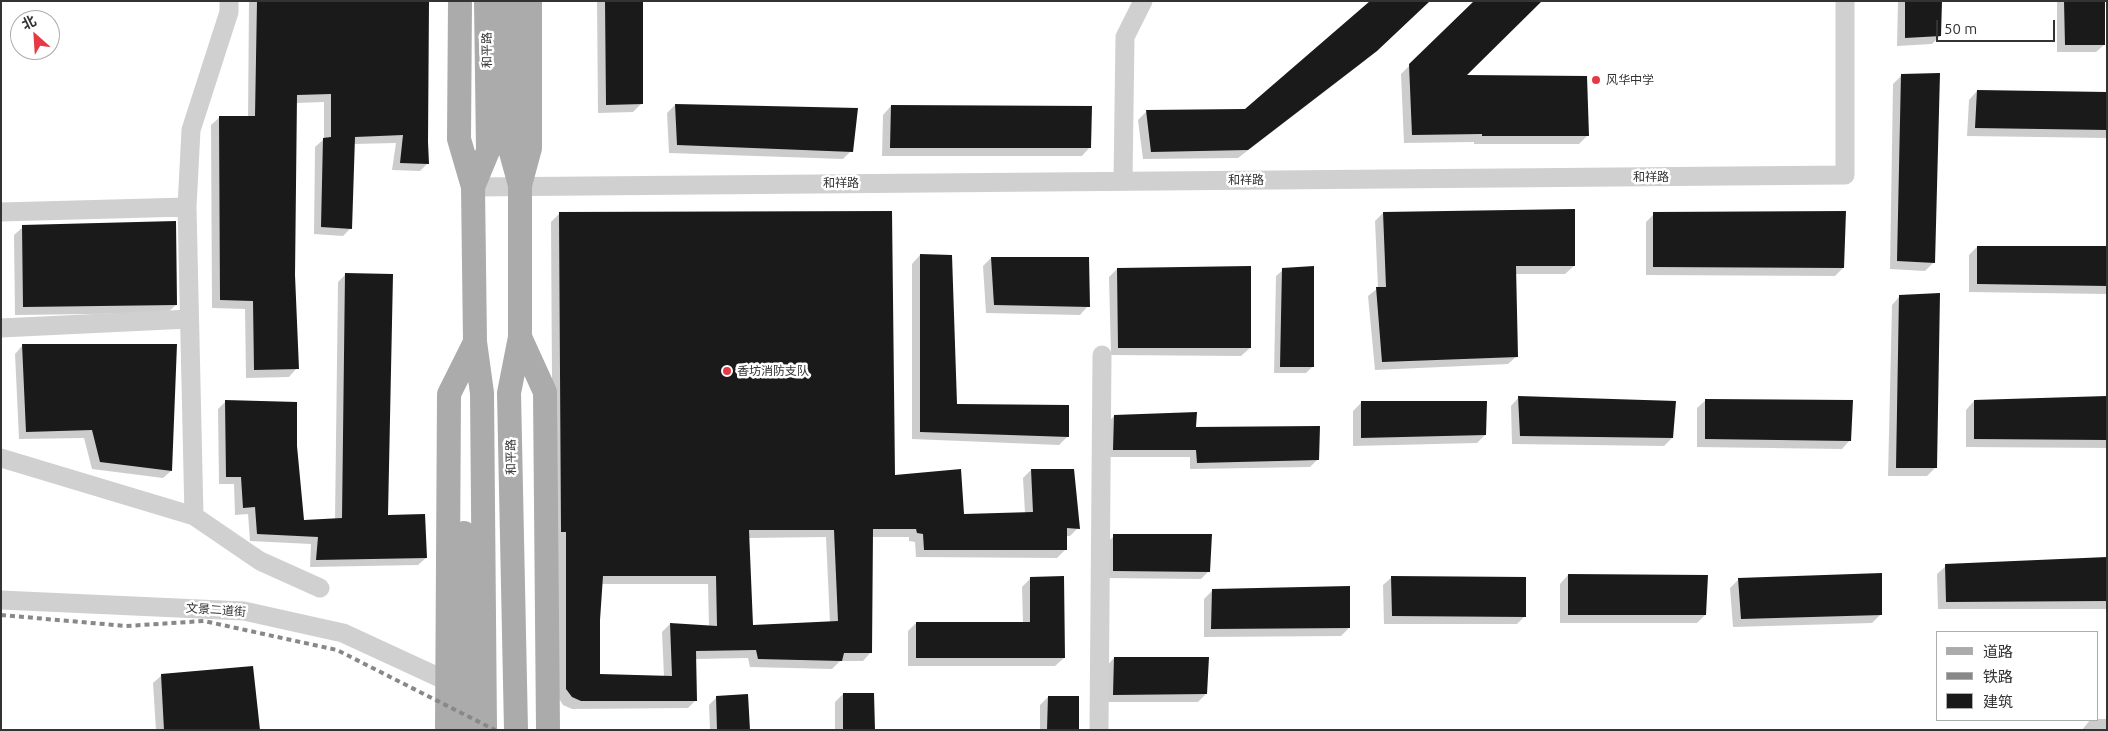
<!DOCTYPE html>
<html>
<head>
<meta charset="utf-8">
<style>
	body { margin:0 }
	#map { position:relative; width:2108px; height:731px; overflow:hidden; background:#fff; font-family:Ubuntu,"Noto Sans SC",sans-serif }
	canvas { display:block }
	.frame { position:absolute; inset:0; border:2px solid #333; pointer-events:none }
	.legend { position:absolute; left:1936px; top:631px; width:162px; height:90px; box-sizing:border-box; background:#fff; border:1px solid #adadad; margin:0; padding:6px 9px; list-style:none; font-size:15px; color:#333 }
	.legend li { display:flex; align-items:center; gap:10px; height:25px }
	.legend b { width:25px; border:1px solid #adadad }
	.north { position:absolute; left:10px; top:10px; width:50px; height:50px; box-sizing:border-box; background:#fff; border:1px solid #adadad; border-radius:50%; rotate:334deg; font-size:14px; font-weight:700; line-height:20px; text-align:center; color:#333 }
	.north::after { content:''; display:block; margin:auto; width:18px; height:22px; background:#e63946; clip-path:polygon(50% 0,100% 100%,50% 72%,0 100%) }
	.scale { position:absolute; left:1936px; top:20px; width:119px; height:22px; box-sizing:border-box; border:2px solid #333; border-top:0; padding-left:6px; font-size:15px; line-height:18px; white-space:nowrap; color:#333; -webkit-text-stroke:4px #fff; paint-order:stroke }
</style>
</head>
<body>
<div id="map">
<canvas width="2108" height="731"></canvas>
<div class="frame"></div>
<ul class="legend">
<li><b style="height:6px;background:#ababab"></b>道路</li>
<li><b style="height:6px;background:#888"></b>铁路</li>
<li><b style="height:14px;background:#1a1a1a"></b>建筑</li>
</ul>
<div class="north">北</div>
<div class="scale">50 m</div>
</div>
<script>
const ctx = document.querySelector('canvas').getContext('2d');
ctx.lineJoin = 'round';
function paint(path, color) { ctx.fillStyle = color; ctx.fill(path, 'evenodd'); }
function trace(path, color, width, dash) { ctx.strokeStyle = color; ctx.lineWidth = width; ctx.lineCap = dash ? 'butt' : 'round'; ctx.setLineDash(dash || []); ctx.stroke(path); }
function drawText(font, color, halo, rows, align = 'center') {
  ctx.font = font + ' Ubuntu,"Noto Sans SC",sans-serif'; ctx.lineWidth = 5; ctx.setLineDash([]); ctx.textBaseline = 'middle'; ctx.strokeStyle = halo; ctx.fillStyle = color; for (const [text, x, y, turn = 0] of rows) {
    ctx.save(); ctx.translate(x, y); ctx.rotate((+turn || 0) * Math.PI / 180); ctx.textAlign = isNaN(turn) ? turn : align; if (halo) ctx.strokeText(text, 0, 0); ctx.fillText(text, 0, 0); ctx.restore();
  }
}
paint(new Path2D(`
	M249 1H428V163L420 171 392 170 396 143 353 144 351 228 343 236 314 234 315 147 324 139V102L296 103 294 275 297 368 289 377 246 378 245 309 212 308 211 125 220 117H248Z
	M597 1H642V103L633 112 598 113Z
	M1475 1 1464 77 1587 136 1579 144H1474V142L1404 143 1401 74Z
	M1898 1H1940V36L1932 44 1897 46Z
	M2057 1H2103L2104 45 2096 52H2057Z
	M1367 59 1238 158 1143 159 1138 120 1146 112 1245 110Z
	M1901 76 1934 262 1925 271 1890 269 1893 84Z
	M1977 91 2107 94V138L1967 136 1969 100Z
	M675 105 851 151 843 159 669 153 667 113Z
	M891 106 1090 147 1082 156H882L883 115Z
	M1383 213 1574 266 1565 274H1515L1517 356 1508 364 1375 370 1368 296 1378 288 1375 221Z
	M559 214 894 476 963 515 1025 513 1023 478 1031 470 1078 528 1070 536H1066L1065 550 1057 558 916 557 915 542 909 541V537H872L871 652 863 661H840L832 669 750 667 748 658 695 659 696 700 688 708 572 709 563 705 558 697V540H553L551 222ZM826 537 830 623 752 626 748 538ZM601 584H708L709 627 670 624 662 632 664 677 599 675 598 620Z
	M1654 214 1843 268 1835 276 1646 275V222Z
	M23 227 176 305 167 313 15 315 14 235Z
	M1977 247H2107V294L1969 292V255Z
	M920 255 956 405 1068 436 1059 445 912 439V264Z
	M991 258 1088 306 1080 315 986 313 983 266Z
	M1117 269 1250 348 1241 356 1111 355 1109 277Z
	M1283 270 1312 367 1306 373H1274L1276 276Z
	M345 275 386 517 426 558 418 565 310 567 311 544 250 541 248 514 235 515 234 484H219L218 409 225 402 295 446 303 521 335 519 338 282Z
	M1900 296 1936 467 1927 476H1888L1892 305Z
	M22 346 171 471 163 478 92 469 84 438 19 439 15 354Z
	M1519 397 1672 438 1664 446 1512 444 1511 406Z
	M2107 398V448L1966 447V410L1974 401Z
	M1706 400 1850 440 1842 449 1697 447V408Z
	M1361 403 1485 435 1477 443 1353 446V411Z
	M1114 416 1195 428 1317 460 1310 467 1190 469V457H1106L1107 424Z
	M1114 536 1209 571 1201 579 1105 578 1106 544Z
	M2107 558V609H1938L1937 574 1946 566Z
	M1568 575 1705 615 1697 623H1560V584Z
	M1392 577 1525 616 1517 624H1384L1383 585Z
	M1030 579 1064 658 1055 666H908V631L916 623H1023L1022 587Z
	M1739 579 1880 615 1872 623 1733 627 1730 588Z
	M1212 591 1349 628 1341 636 1204 637V599Z
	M1114 658 1206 694 1198 702H1105L1106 667Z
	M162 675 258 730H156L153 683Z
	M843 694 874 730H835V702Z
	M717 697 748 730H710L709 705Z
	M1048 697 1077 730H1040V705Z
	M2097 719H2107V730H2082L2090 720Z`), '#0003');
paint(new Path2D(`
	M257 1H429L428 142 429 164 400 163 403 135 355 137 352 229 321 227 323 138 331 137V94L297 95 295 275 299 369 254 370 253 301 220 300 219 116H255Z
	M605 1H643V104L606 105Z
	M1370 1H1430L1377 51 1248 150 1151 152 1146 110 1245 109Z
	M1474 1H1542L1467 75 1587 76 1589 136H1482V134L1412 135 1409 64Z
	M1905 1H1942L1941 36 1905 38Z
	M2064 1H2105V45H2065Z
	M1940 73 1935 263 1897 261 1901 74Z
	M1977 90 2107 92V130L1975 128Z
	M675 104 858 108 853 152 677 145Z
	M891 105 1092 106 1091 148H890Z
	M1575 209V266H1516L1518 357 1382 362 1376 287H1386L1383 212Z
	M892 211 895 475 961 469 964 514 1033 512 1031 469H1074L1080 529 1067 528V550H924L923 534 917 533 916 529H873L872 653H844L842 661 758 659 756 650 696 651 697 701H581L572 697 566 689V532H561L559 212ZM749 530H834L838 621 753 625ZM603 576H716L717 626 670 623 672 676 600 674V620Z
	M1846 211 1844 268 1653 267V212Z
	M176 221 177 305 23 307 22 225Z
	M1977 246H2107V286L1977 284Z
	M920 254 952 255 957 404 1069 405V437L920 432Z
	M991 257H1089L1090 307 994 305Z
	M1251 266V348H1118L1117 268Z
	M1314 266V367H1280L1282 268Z
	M345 273 393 274 388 515 425 514 427 558 316 560 318 537 257 534 255 507 243 508 241 477H226L225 400 297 402V446L304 520 342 518Z
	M1940 293 1937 468H1896L1899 295Z
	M22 344H177L172 471 100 462 92 430 26 432Z
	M1518 396 1676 401 1673 438 1520 436Z
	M2107 396V440L1974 439V400Z
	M1705 399 1853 400 1851 441 1705 439Z
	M1361 401H1487L1486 435 1361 438Z
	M1197 412 1196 427 1320 426 1319 460 1197 463 1196 450H1113L1114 415Z
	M1113 534H1212L1210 572 1113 571Z
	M2107 557V601L1946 602 1945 564Z
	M1882 573V615L1741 619 1738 578Z
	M1568 574 1708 575 1706 615H1568Z
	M1064 576 1065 658H916V622H1030V577Z
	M1391 576 1526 577V617L1392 616Z
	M1350 586V628L1211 629 1212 589Z
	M1114 657H1209L1207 694 1113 695Z
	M253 666 260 730H164L161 674Z
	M843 693H874L875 730H843Z
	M748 694 750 730H717L716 696Z
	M1048 696H1079V730H1047Z`), '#1a1a1a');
trace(new Path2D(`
	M1123 181 1125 37 1143 1
	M473 187 1845 175V1
	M1 212 187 207
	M1 328 189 319
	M1 458 194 516 260 561 320 588
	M194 516 187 207 191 130 229 12V1
	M1 600 244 611 343 633 447 681
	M1099 730 1102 355`), '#d0d0d0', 19);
trace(new Path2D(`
	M460 1 459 139 473 187
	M510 1V149L520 185V337L509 393 516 730
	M520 185 530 148V1
	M520 337 545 392 548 730
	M464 533 466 730
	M447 730 449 394 475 342
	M485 730 482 393 475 342 473 187 488 151 486 1`), '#ababab', 24);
trace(new Path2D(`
	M1 615 126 626 204 621 337 650 495 730`), '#888', 4, [5, 4]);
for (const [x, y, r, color] of [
	[1596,80,5,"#e63946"],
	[727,371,5,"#e63946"]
]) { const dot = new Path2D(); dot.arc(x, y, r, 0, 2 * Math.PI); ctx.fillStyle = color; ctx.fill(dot); trace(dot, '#fff', 2); }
drawText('12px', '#333', '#fff', [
	["和平路",487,50,-91],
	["和祥路",1651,177],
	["和祥路",1246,180],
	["和祥路",841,183],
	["和平路",511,457,-91],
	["文景二道街",216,610,4]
]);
drawText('12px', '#333', '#fff', [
	["风华中学",1606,80],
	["香坊消防支队",737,371]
], 'left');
</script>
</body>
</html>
